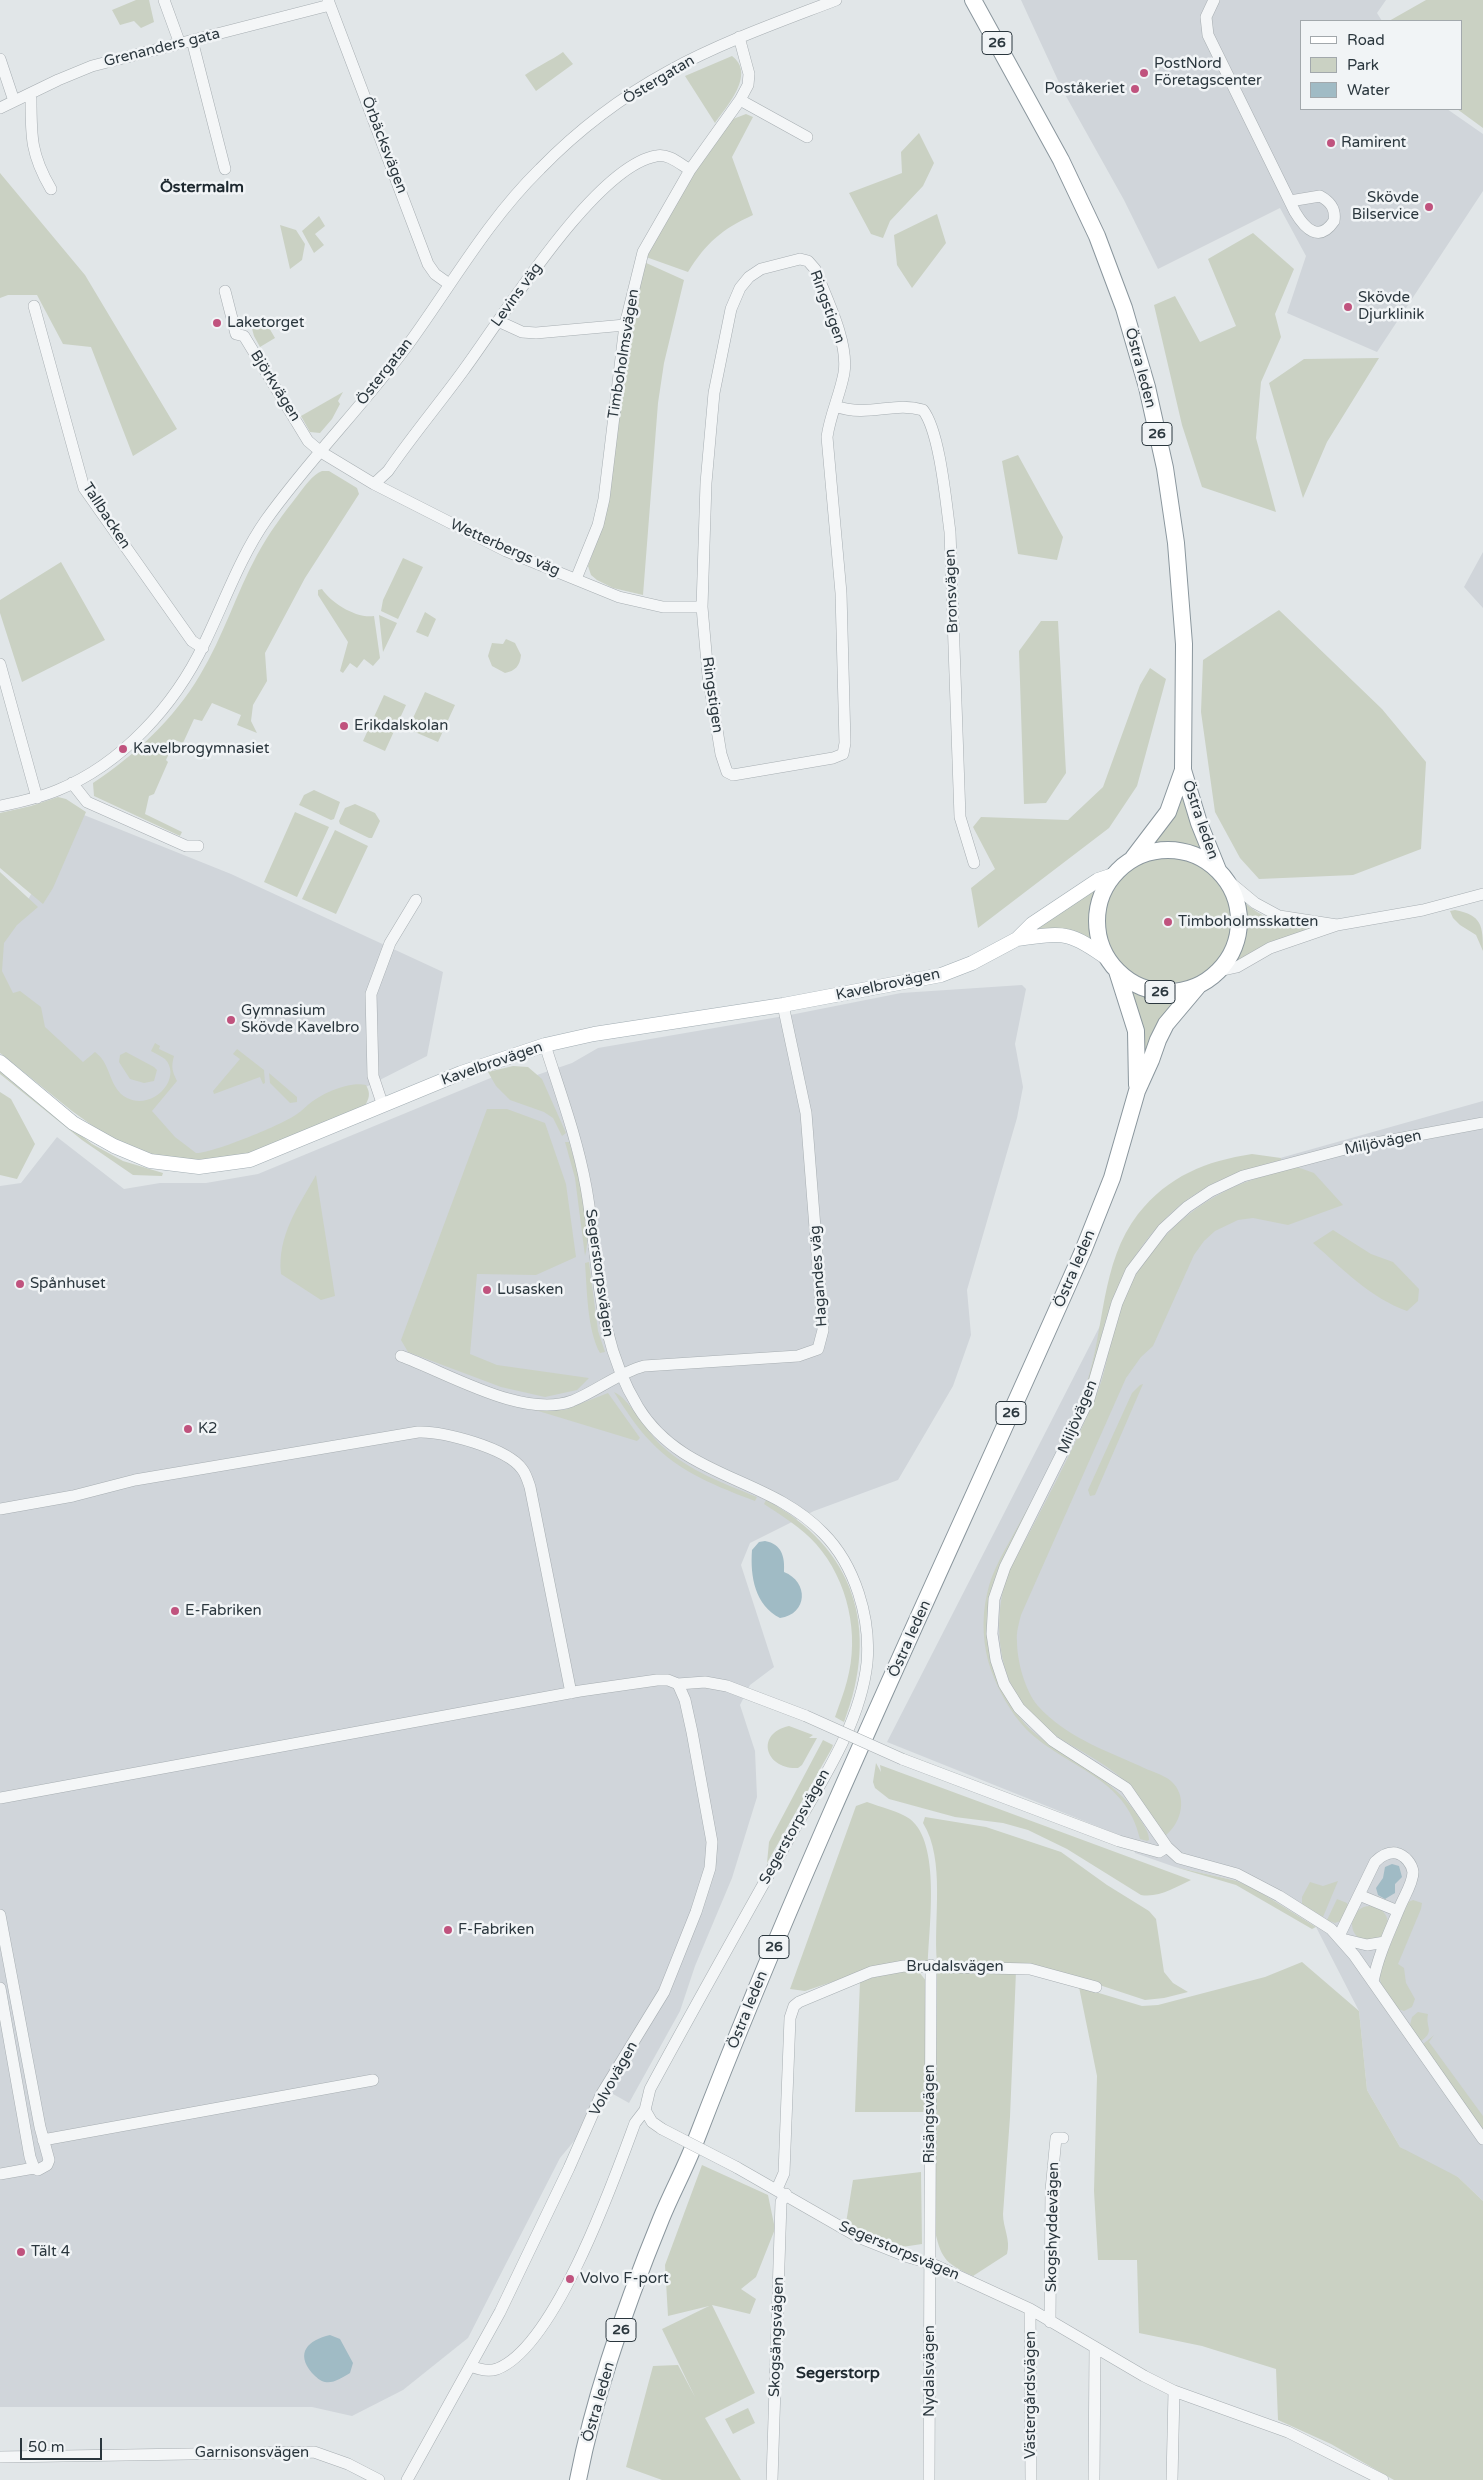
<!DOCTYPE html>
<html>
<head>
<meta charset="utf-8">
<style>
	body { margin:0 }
	#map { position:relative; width:1483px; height:2480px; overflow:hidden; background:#e1e6e8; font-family:"Varela Round",sans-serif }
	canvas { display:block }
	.legend { position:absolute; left:1300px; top:20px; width:162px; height:90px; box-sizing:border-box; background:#f1f4f6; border:1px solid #a2a8ac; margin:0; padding:6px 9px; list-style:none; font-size:15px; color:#2b373e }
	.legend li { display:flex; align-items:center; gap:10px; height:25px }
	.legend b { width:25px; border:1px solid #a2a8ac }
	.scale { position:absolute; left:20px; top:2438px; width:82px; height:22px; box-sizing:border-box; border:2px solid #2b373e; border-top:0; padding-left:6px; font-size:15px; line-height:18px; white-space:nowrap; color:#2b373e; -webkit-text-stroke:4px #f1f4f6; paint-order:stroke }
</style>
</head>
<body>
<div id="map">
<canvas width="1483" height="2480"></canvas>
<ul class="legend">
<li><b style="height:6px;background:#fff"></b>Road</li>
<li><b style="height:14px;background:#cad1c3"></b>Park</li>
<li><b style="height:14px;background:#a0bbc5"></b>Water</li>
</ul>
<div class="scale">50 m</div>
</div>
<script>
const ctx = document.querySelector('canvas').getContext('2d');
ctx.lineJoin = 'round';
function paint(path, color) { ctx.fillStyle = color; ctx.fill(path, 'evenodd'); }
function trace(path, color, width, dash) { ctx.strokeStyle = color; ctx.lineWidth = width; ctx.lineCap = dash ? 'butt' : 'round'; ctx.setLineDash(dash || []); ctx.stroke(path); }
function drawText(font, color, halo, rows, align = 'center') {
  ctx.font = font + ' "Varela Round",sans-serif'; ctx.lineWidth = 5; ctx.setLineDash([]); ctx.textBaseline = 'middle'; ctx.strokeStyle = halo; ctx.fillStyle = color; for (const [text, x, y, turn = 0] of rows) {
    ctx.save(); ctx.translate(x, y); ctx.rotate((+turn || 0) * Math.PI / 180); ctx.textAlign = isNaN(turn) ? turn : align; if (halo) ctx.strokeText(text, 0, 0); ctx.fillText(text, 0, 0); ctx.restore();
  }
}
paint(new Path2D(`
	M1021 0H1386L1377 13 1382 21H1302V109H1447L1483 134V191L1377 352 1287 313 1306 256 1280 208 1158 269 1124 200 1062 89Z
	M1483 552V608L1464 587Z
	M79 813 231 874 443 972 427 1056 297 1122 192 1159 76 1083 0 984 3 942Z
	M1022 985 1026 989 1015 1044 1023 1087 1017 1118 967 1290 971 1335 953 1386 898 1480 814 1511 750 1543 741 1565 774 1667 750 1685 740 1705 755 1751 757 1797 732 1878 695 1966 680 2011 629 2103 613 2094 560 2158 468 2338 403 2390 352 2416 312 2407H0V1186L21 1183 57 1137 124 1189 160 1183H206L258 1174 493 1077 537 1075 572 1063 598 1048 790 1015 901 993Z
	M1483 1101V2201L1458 2177 1428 2164 1400 2147 1367 2090 1359 2011 1316 1927 1255 1889 1237 1881 1175 1867 1135 1853 1134 1841 887 1742 1170 1189Z`), '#d0d5da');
paint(new Path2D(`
	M136 0H149L154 22 141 28 134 21 120 25 112 10Z
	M1426 0H1483V128L1457 109H1462V21H1389Z
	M563 52 573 64 536 91 525 75C538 66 550 61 563 52Z
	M732 56C756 74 727 106 715 123L685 76Z
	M746 114 753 117 732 157 753 215C722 229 706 243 688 272L646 257 703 157 733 119Z
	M919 133 934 163 923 186 890 221 883 238 871 234 849 193 902 173 901 152Z
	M0 173 85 275 177 429 133 456 91 347 63 344 37 295H8L0 298Z
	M937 214 946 243 912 288 897 265 894 235Z
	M319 216 325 226 315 234 324 245 314 253 302 231Z
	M280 225 296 230 305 244 302 260 290 269Z
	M1253 233 1294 269 1275 314 1281 337 1261 382 1256 438 1276 512 1202 487 1182 425 1154 305 1175 296 1200 342 1236 326 1208 259Z
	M644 262 684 280 664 363 658 403 643 595 613 588 597 580 591 575 588 566 600 533 625 358Z
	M263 323 268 326 275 338 260 347 254 336 251 325Z
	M1379 358 1327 442 1303 498 1269 383 1304 359Z
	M343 392 338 401 340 404 332 419 320 433 310 432 301 416Z
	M1018 455 1063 537 1057 560 1018 554 1002 461Z
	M322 471H329L357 488 359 494 305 578 265 653 267 681 253 705 251 721 257 733 237 725 241 715 212 703 202 721 194 719 183 743 175 740 166 760 168 762 154 794 149 796 145 814 182 832 180 836 94 796 93 783C135 755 174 719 200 675 223 637 236 594 257 555 269 533 283 514 298 495 305 486 312 475 322 471Z
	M403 558 423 567 398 619 381 611 383 600Z
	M61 562 105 640 22 682 0 613V600Z
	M322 589C331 603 357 619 374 616L380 658 373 666 364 659 357 668 350 663 343 673 340 671 348 642 318 595V590Z
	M1279 610 1382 709 1426 762 1421 849 1353 875 1259 879 1240 858 1215 812 1201 712 1203 660Z
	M425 612 436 619 428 637 416 632Z
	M379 615 397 623 383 652Z
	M1041 621H1058L1066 773 1046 803 1024 804 1019 651Z
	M506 639 515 643 521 655C520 666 515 671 505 673L492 666 488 656 492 643 503 644Z
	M1150 668 1166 679 1137 786 1109 828 978 928 971 888 995 869 973 827 981 817 1068 820 1103 787 1140 685Z
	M425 692 455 705 438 742 408 729Z
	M384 695 406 705 385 751 363 741Z
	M314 790 340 802 334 819 331 820 299 805 304 795Z
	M1182 793 1207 855C1185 846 1168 844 1145 848Z
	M58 797 66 799 86 812 53 888 43 904 0 868V813L31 806Z
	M355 804 375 813 380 821 372 838H369L340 824 339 821 345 808Z
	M295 812 329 827 297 897 264 882Z
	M335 830 368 846 336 914 302 899Z
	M1103 921a65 65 0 1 1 130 0a65 65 0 1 1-130 0Z
	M0 872 38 907 17 925 4 943 2 971 13 993 20 991 41 1007 45 1027 83 1062 95 1052C112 1064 108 1088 127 1098 153 1111 183 1078 165 1059 161 1056 156 1054 151 1051L155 1043 160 1046 159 1049 174 1056C171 1067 172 1071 177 1081L152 1111 175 1137 196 1153C211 1154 284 1124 297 1114 302 1111 305 1107 309 1104 322 1093 350 1081 366 1085 371 1094 369 1098 365 1106L254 1153 198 1162 142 1153 111 1139 72 1111 0 1053Z
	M1101 884 1094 905 1093 940C1073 930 1057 928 1035 930Z
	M1241 900C1265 920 1282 925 1313 928L1233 963 1243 929Z
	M1455 910C1482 915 1483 926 1483 951L1476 935 1460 925 1453 918 1450 911Z
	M1124 985C1145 994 1162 996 1184 995L1145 1053Z
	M237 1049 264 1070 265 1083 263 1084 260 1077 214 1094 213 1091 240 1059 233 1054Z
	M126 1052 154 1067 157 1070 154 1081 144 1083 130 1079 119 1062 120 1055Z
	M513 1066 528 1067 542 1079 566 1133 562 1136 553 1118 544 1112 510 1100 496 1086 488 1072Z
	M0 1071 92 1144 123 1161 163 1173 162 1176 133 1175 82 1140 0 1074Z
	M269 1073 297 1097V1102L290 1103 270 1083Z
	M0 1092 11 1099 35 1144 17 1179 0 1175Z
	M487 1109H507L545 1123 566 1184 576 1257 536 1275 477 1274 470 1354 497 1365 589 1378 577 1390 545 1397 501 1387 408 1352 401 1340Z
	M565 1142H569C578 1172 594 1225 585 1256L575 1178Z
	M1252 1154 1281 1158V1160C1259 1166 1237 1172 1216 1182 1163 1208 1126 1259 1108 1313 1099 1338 1097 1366 1087 1390 1062 1450 1029 1506 1000 1564 984 1605 981 1637 999 1677 1008 1696 1015 1715 1030 1729 1067 1762 1114 1776 1140 1819 1144 1826 1149 1832 1149 1840L1147 1841 1140 1839C1126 1776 1067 1769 1026 1729 1011 1713 999 1692 991 1670 983 1647 981 1619 987 1594 992 1569 1007 1547 1019 1524 1042 1483 1072 1429 1086 1385 1105 1330 1100 1263 1138 1214 1168 1176 1206 1161 1252 1154Z
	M1297 1167 1314 1173 1343 1205 1288 1225 1253 1218 1238 1220 1215 1231 1204 1241 1194 1255 1153 1346 1141 1357 1126 1378 1021 1615C1019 1623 1016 1633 1017 1641 1017 1661 1025 1691 1038 1706 1065 1736 1104 1750 1140 1766 1149 1771 1163 1774 1171 1781 1188 1796 1182 1822 1166 1835L1163 1834C1151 1815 1141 1797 1125 1781 1101 1759 1068 1746 1042 1726 998 1689 991 1626 1007 1575 1039 1514 1072 1454 1098 1391 1109 1363 1110 1331 1122 1303 1145 1247 1189 1204 1246 1182 1262 1176 1280 1172 1297 1167Z
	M316 1175 335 1296 321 1300 281 1274C277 1236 298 1207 316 1175Z
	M1333 1230 1371 1254 1393 1262 1419 1289 1418 1301 1407 1311C1369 1297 1343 1269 1313 1243Z
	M589 1262 598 1331 605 1352 600 1353C587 1330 587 1288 585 1263Z
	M1143 1384 1095 1495 1090 1496 1088 1490 1132 1393 1140 1385Z
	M614 1392C629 1398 647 1433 662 1446 689 1471 723 1483 757 1497L755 1501C718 1487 679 1472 651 1442 636 1427 625 1409 614 1392Z
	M608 1393 640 1438 637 1441 535 1410H564Z
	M766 1500C855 1548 880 1629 844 1722L835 1717C839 1705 844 1693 847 1681 860 1635 848 1580 816 1544 802 1528 782 1516 764 1504Z
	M789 1726 813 1735 809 1738H817L802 1765 798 1768C766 1770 754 1734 789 1726Z
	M823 1740 833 1745 832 1748 767 1863 769 1842Z
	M876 1763 881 1772 880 1765 1191 1880C1176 1887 1159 1898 1141 1895L1067 1849 1028 1830 1003 1823 955 1817 889 1799 875 1788 873 1782Z
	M867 1802C880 1807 899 1811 910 1819 941 1843 929 1926 928 1962L859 1973 805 1991 790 1989 856 1806Z
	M925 1817 986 1827 1061 1852 1107 1885 1149 1911 1156 1919 1164 1972 1173 1983 1188 1992 1164 1998 1145 2000 1063 1973 937 1962C933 1920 946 1860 923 1823Z
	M1175 1867 1237 1881 1255 1889 1316 1927 1312 1929 1236 1885Z
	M1338 1881 1323 1917 1302 1904V1897L1310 1882 1323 1886Z
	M1337 1899 1347 1903 1349 1908 1343 1920 1335 1923 1327 1920Z
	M1413 1900 1422 1903 1421 1909 1398 1964 1404 1968 1406 1983 1415 1999 1412 2007 1404 2011 1398 2009 1381 1985 1379 1972 1408 1902Z
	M1352 1924a18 18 0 1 1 36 0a18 18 0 1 1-36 0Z
	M1302 1962 1359 2011 1367 2090 1400 2147 1458 2177 1483 2201V2480H1394L1331 2444 1278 2420 1276 2369 1202 2346 1139 2333 1137 2260H1098L1094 2191 1097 2076 1079 1987 1142 2006 1158 2005 1265 1977Z
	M937 1969 1016 1971 1010 2117 1003 2214C1003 2228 1011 2240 1007 2254L973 2276C944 2263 941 2258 934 2227Z
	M902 1970 919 1972 927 1982 925 2112H855L860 1981Z
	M1418 2012 1428 2014C1425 2029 1436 2030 1420 2042L1410 2025 1412 2017Z
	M1434 2035 1429 2042 1483 2116V2129L1422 2045Z
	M702 2165 768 2195 775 2229 756 2277 741 2289 756 2299 750 2314 712 2305 755 2393 705 2418 741 2480H662L626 2467 653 2366 678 2365 695 2397 662 2329 709 2306 668 2316 665 2265Z
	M921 2172 922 2244 895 2248 846 2223 853 2180Z
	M748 2408 755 2423 733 2434 725 2419Z`), '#cad1c3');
paint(new Path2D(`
	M765 1541C782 1544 785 1557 784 1572 809 1582 808 1614 780 1618 755 1605 750 1577 752 1550L759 1542Z
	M1392 1864 1399 1866 1402 1877 1395 1884V1893L1385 1899 1378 1895 1376 1888 1383 1878 1385 1867Z
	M330 2335 340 2339 353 2363 350 2373C343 2377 333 2384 325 2382 320 2381 316 2377 312 2373 295 2353 308 2340 330 2335Z`), '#a0bbc5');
const minor = new Path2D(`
	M164 0 180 44
	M328 0 428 264 435 274 449 284
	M1214 0 1206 17 1208 35 1295 212C1305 229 1319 243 1334 221 1336 209 1331 202 1320 196L1290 201
	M192 40 225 169
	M0 59 14 101
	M29 94 31 99C31 137 31 155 51 189
	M740 100 807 137
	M0 108 58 80 92 66 330 5
	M800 259 808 261 815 269C826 298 849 342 844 373 840 395 830 415 827 437L841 593 845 743 843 754 833 758 733 775 727 772 721 754 708 675 702 607 706 483 714 393 731 309 740 288 749 277 761 269Z
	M225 291 236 334 244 336 308 441 321 452 374 484 506 551 619 597 663 607H702
	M34 306 84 488 192 641 203 648
	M498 321 522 332 536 333 625 325
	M835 406C869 418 893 401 923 410 940 432 946 503 950 532L960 817 974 863
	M374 484 388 471C412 436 439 404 463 371 501 320 594 167 656 156 668 153 680 164 690 170
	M576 579 598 525 604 499 625 325 643 252 690 170 740 100 748 85 749 74 739 37
	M0 664 37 798
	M72 783 87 802 186 846H198
	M0 806C20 802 39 798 58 790 122 764 175 705 204 644 224 603 240 557 266 520 310 458 365 404 410 342 452 284 488 220 540 169 577 131 623 96 669 71 722 42 779 22 836 0
	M1225 878 1255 903 1279 916 1337 925
	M1219 971 1237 967 1270 948 1337 925 1423 910 1483 894
	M545 1045C560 1092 577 1138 586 1187 600 1265 595 1336 638 1407 682 1479 768 1476 823 1533 855 1565 871 1618 867 1663 860 1727 818 1786 787 1842 741 1924 695 2006 650 2089L645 2110 652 2122 662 2129
	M383 1106 373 1076 371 994 390 943 416 900
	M401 1356C448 1373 523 1419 572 1401 597 1391 618 1373 644 1366L798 1356 818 1349 823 1330 806 1113 783 1005
	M0 1509 73 1496 135 1480 418 1432C443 1431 507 1448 522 1469 526 1474 528 1481 530 1487L571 1693
	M902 1759 1119 1841 1159 1852 1167 1847 1179 1858 1237 1874 1279 1896 1331 1929 1354 1955 1483 2139
	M0 1798 580 1691 657 1680H668L678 1684 705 1682 727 1686 806 1716
	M1167 1847 1126 1788 1053 1741 1019 1708 1004 1684 996 1660 992 1634 994 1599 1005 1567 1089 1399 1117 1303 1131 1271 1163 1229 1187 1207 1211 1191 1243 1176 1349 1148 1483 1123
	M1359 1895 1398 1911
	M0 1915 40 2127 49 2160 47 2165 38 2170 34 2168 30 2157 0 1988
	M1339 1936 1375 1862C1380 1857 1388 1852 1396 1853 1405 1855 1412 1864 1413 1872 1413 1884 1403 1898 1399 1909 1389 1933 1378 1956 1373 1982
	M1342 1939 1367 1945 1385 1942
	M43 2140 373 2080
	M736 2167 860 2238 908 2257 930 2263 1030 2309 1144 2376 1174 2391 1288 2432 1383 2480
	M0 2174 34 2168
	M777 2189 784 2173 790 2018 794 2006 799 2002 871 1972 904 1966 1030 1969 1096 1987
	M1030 2309 1031 2480
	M1050 2322 1051 2190 1056 2138H1063
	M471 2366C480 2370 488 2372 497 2369 555 2347 614 2180 635 2123L645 2110
	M0 2457 314 2452 348 2464 379 2480
	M407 2480 500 2312 569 2168 601 2095 664 1992 696 1912 710 1868 712 1842 692 1732 685 1700 678 1684
	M772 2480 781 2202 786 2194
	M929 2480 931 1965
	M1094 2480 1095 2347
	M1172 2480 1174 2391`);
const major = new Path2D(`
	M1017 939C1064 933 1068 930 1108 959
	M0 1062 73 1123 114 1146 150 1161 199 1167 250 1160 461 1073 545 1045 594 1034 783 1005 941 975 972 963 1017 939 1032 924 1098 880 1113 875`);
const highway = new Path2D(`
	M973 0 1061 160 1097 236 1124 308 1147 387 1165 468 1176 543 1184 644 1183 770 1199 823 1218 870
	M1097 921a71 71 0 1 1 142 0a71 71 0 1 1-142 0Z
	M1133 858 1168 812 1183 770
	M1117 971 1136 1031 1137 1085
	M578 2480C595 2391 627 2302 661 2219 672 2192 686 2167 696 2140 812 1838 953 1547 1083 1251L1112 1178 1137 1091 1151 1060 1158 1040 1166 1024 1198 986`);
trace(minor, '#a7aeb2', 12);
trace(major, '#a2adb3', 15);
trace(highway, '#8a969d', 18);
trace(minor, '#f4f6f7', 11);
trace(major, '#fff', 14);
trace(highway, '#fff', 16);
const minorBridge = new Path2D(`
	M806 1716 902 1759
	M662 2129 736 2167`);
trace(minorBridge, '#a7aeb2', 12, []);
trace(minorBridge, '#f4f6f7', 11);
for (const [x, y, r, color] of [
	[1144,73,5,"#c0537e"],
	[1135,89,5,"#c0537e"],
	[1331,143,5,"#c0537e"],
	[1429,207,5,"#c0537e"],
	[1348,307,5,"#c0537e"],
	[217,323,5,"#c0537e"],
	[344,726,5,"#c0537e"],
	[123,749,5,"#c0537e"],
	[1168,922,5,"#c0537e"],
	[231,1020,5,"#c0537e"],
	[20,1284,5,"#c0537e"],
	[487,1290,5,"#c0537e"],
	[188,1429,5,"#c0537e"],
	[175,1611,5,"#c0537e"],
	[448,1930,5,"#c0537e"],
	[21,2252,5,"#c0537e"],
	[570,2279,5,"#c0537e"]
]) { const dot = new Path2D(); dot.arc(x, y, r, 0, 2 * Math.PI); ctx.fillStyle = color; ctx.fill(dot); trace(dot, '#f1f4f6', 2); }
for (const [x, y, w] of [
	[997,43,30],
	[1157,434,30],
	[1160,992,30],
	[1011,1413,30],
	[774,1947,30],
	[621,2330,30]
]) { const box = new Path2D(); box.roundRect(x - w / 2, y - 11.5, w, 23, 4); ctx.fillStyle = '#f1f4f6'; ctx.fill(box); trace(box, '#2b373e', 1); }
drawText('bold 14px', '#2b373e', null, [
	["26",997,43],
	["26",1157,434],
	["26",1160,992],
	["26",1011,1413],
	["26",774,1947],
	["26",621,2330]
]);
drawText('15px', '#2b373e', '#f1f4f6', [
	["Grenanders gata",162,48,-14],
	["Östergatan",659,80,-31],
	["Örbäcksvägen",384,145,69],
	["Levins väg",517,295,-54],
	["Ringstigen",827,307,70],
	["Timboholmsvägen",624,354,-81],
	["Östra leden",1140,368,75],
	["Östergatan",385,372,-52],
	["Björkvägen",275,386,58],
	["Tallbacken",106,516,57],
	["Wetterbergs väg",505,548,24],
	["Bronsvägen",952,591,-92],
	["Ringstigen",712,695,82],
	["Östra leden",1200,820,71],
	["Kavelbrovägen",888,985,-12],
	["Kavelbrovägen",492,1064,-19],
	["Miljövägen",1383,1143,-11],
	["Östra leden",1075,1269,-67],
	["Segerstorpsvägen",599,1273,82],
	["Hagandes väg",819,1276,-94],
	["Miljövägen",1078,1417,-67],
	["Östra leden",910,1639,-66],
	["Segerstorpsvägen",795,1827,-61],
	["Brudalsvägen",955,1967],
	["Östra leden",748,2010,-68],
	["Volvovägen",614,2079,-61],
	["Risängsvägen",930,2114,-90],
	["Skogshyddevägen",1053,2227,-89],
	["Segerstorpsvägen",899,2251,23],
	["Skogsängsvägen",777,2337,-88],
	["Nydalsvägen",930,2371,-90],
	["Västergårdsvägen",1031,2395,-90],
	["Östra leden",599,2402,-74],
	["Garnisonsvägen",252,2453]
]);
drawText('15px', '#2b373e', '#f1f4f6', [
	["PostNord",1154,64],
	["Företagscenter",1154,81],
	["Poståkeriet",1125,89,"right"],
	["Ramirent",1341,143],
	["Skövde",1419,198,"right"],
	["Bilservice",1419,215,"right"],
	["Skövde",1358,298],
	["Djurklinik",1358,315],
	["Laketorget",227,323],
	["Erikdalskolan",354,726],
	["Kavelbrogymnasiet",133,749],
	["Timboholmsskatten",1178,922],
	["Gymnasium",241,1011],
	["Skövde Kavelbro",241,1028],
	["Spånhuset",30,1284],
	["Lusasken",497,1290],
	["K2",198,1429],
	["E-Fabriken",185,1611],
	["F-Fabriken",458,1930],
	["Tält 4",31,2252],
	["Volvo F-port",580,2279]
], 'left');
drawText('bold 16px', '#1d282f', '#f1f4f6', [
	["Östermalm",202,188],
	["Segerstorp",838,2374]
]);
</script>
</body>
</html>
